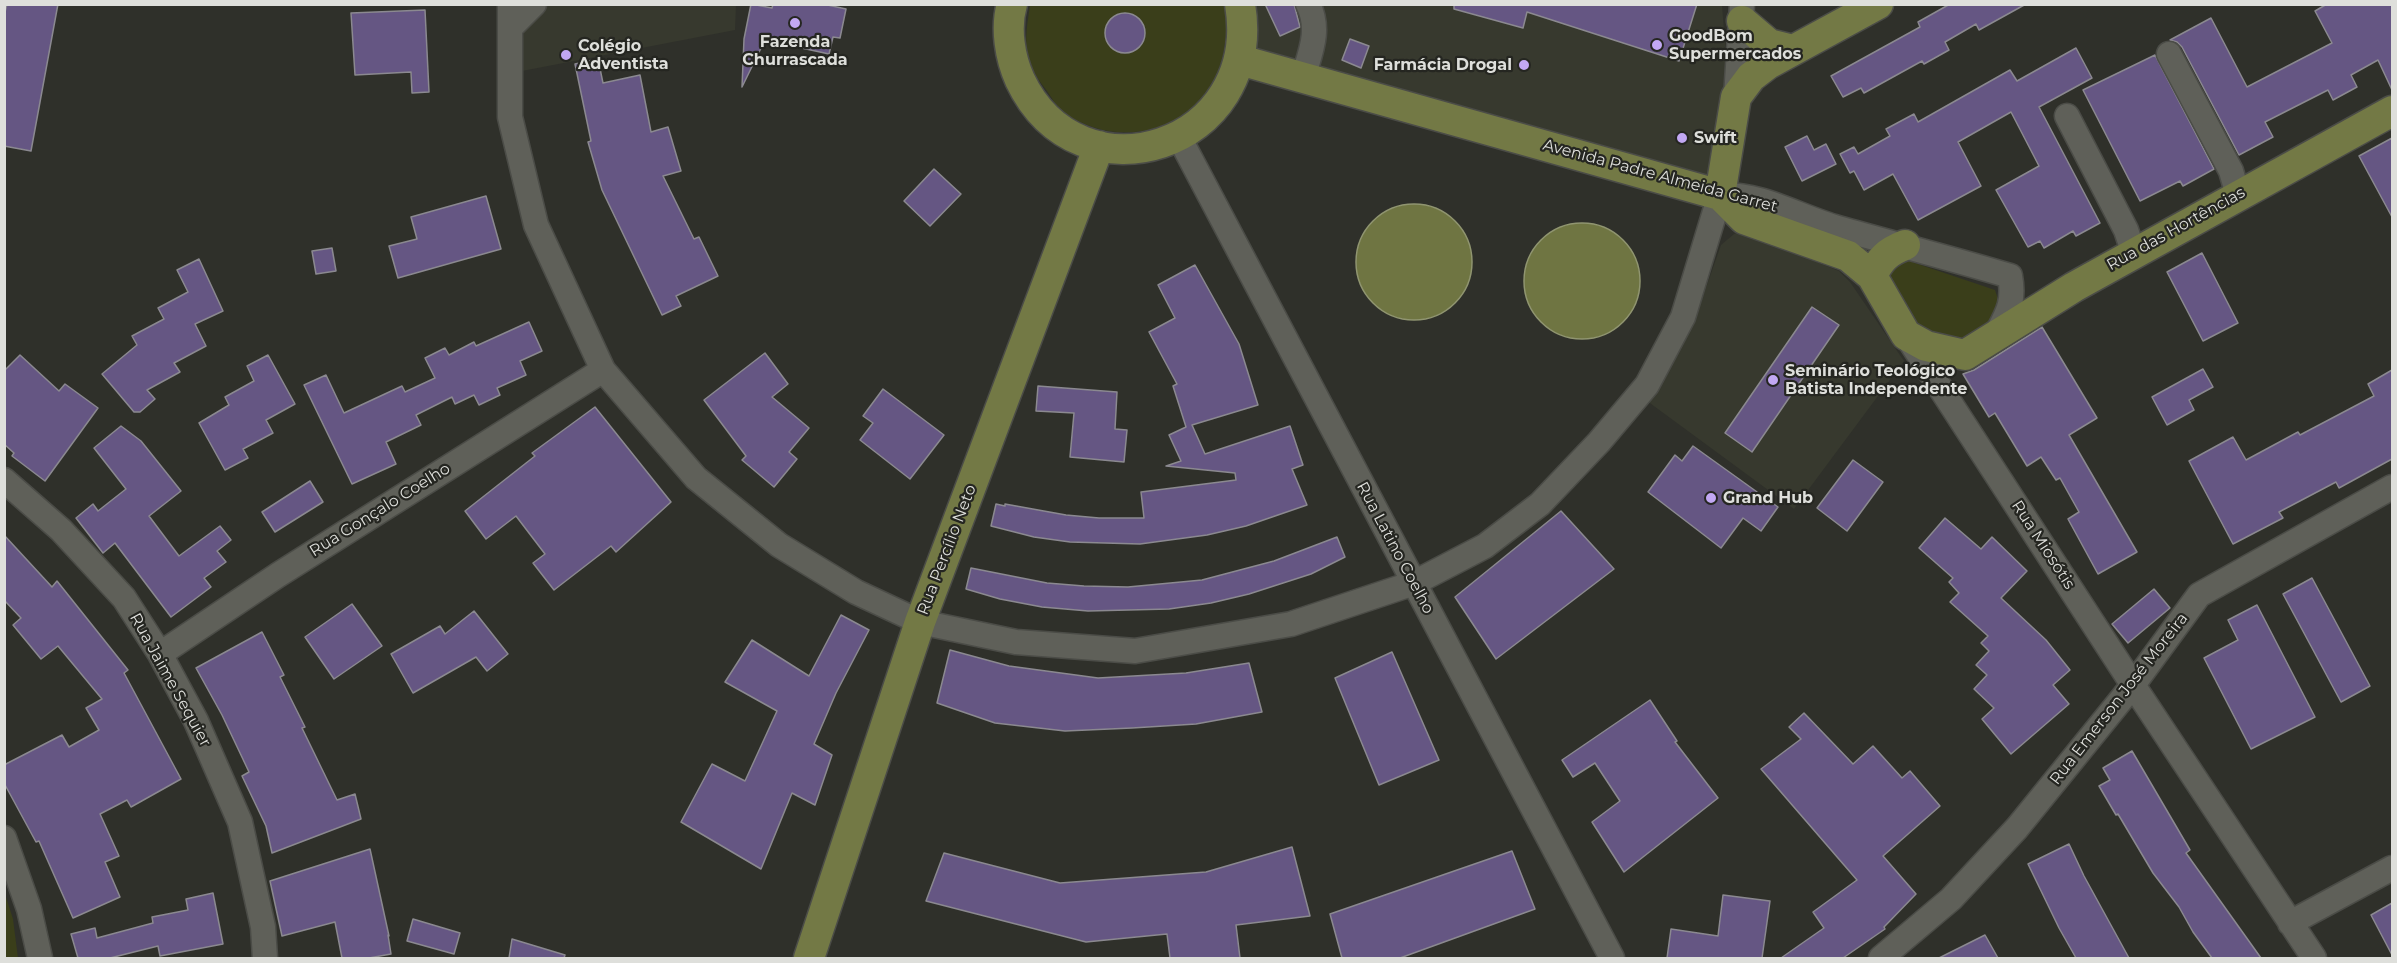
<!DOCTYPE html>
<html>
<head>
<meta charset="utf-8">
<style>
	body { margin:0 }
	#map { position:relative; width:2397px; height:963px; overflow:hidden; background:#2f302a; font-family:Montserrat,sans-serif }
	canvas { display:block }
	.frame { position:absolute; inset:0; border:6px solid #dedfdb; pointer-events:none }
</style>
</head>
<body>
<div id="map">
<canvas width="2397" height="963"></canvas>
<div class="frame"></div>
</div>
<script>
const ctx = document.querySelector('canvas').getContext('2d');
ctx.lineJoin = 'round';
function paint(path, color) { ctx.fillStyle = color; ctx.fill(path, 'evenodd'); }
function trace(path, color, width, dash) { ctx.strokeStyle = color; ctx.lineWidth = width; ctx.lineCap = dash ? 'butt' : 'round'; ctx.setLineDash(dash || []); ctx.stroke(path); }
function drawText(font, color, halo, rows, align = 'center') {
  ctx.font = font + ' Montserrat,sans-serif'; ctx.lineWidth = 4.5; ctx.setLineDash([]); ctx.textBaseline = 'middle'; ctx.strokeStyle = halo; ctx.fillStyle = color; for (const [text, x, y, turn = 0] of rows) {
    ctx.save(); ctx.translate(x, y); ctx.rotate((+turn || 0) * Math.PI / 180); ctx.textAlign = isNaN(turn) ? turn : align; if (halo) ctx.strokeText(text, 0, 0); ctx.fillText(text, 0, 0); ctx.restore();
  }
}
paint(new Path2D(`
	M527 5H736L735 30 522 71 523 38Z
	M1246 5H1722L1728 82 1712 185 1247 57Z
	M1741 231 1839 271 1850 282 1904 361 1794 509 1643 398 1676 349 1701 302 1721 245 1734 234Z`), '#37392e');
paint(new Path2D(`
	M1223 4C1229 18 1226 36 1224 50 1212 126 1125 155 1064 113 1057 108 1052 98 1047 91 1039 81 1030 68 1028 55 1024 39 1028 20 1030 5Z
	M1897 257 1995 290 2000 305C1992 321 1982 335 1965 340 1959 341 1952 345 1946 344 1913 339 1896 294 1883 268Z
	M4 891 13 919 18 958H5Z`), '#3a3e1a');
const water = new Path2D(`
	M1356 262a58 58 0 1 1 116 0a58 58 0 1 1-116 0Z
	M1524 281a58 58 0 1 1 116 0a58 58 0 1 1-116 0Z`);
paint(water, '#6f7542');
trace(water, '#909570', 1.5);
const building = new Path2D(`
	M7 4H58L31 151 4 146V16Z
	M751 4 772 8 773 4H823L846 9 840 38 833 37 829 54 765 40 742 87 744 39Z
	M1265 4H1294L1300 27 1280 36Z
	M1454 4H1697L1679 61 1527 12 1523 28 1454 9Z
	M1950 4H2026L1979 30 1976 24 1945 42 1949 50 1924 64 1922 61 1864 93 1861 88 1843 97 1831 76 1920 27 1918 22Z
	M2327 4H2392V90L2378 60 2351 75 2357 87 2333 100 2328 90 2265 122 2273 137 2239 155 2182 47 2177 42 2170 40 2211 18 2247 87 2332 43 2315 11Z
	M425 10 429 92 412 93 411 72 355 75 351 13Z
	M1105 33a20 20 0 1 1 40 0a20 20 0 1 1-40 0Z
	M1350 39 1369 46 1361 68 1342 60Z
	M2076 48 2092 78 2039 107 2100 223 2076 236 2073 231 2044 248 2040 241 2028 247 1996 190 2039 166 2011 112 1958 142 1981 186 1918 220 1893 174 1864 190 1854 171 1850 173 1840 154 1854 147 1858 154 1890 136 1886 129 1914 114 1918 122 2010 70 2017 81Z
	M2155 55 2214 169 2183 186 2180 181 2140 201 2083 90Z
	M598 59 603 83 640 75 651 132 668 127 681 171 663 176 694 239 699 237 718 276 676 296 681 306 662 315 602 190 588 142 591 141 575 64Z
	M1807 136 1814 150 1826 144 1836 164 1802 181 1785 147Z
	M2392 138V217L2359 156Z
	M934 169 961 194 930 226 904 201Z
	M486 196 501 249 398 278 389 246 417 239 411 217Z
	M332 248 336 271 316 274 312 251Z
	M2202 253 2238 323 2203 341 2167 272Z
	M199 259 223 311 195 324 206 346 174 363 180 372 147 390 155 399 140 412H134L102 374 137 345 132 336 164 319 158 308 188 292 177 270Z
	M1195 265 1239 344 1258 405 1192 425 1205 454 1290 426 1303 465 1292 469 1307 505 1246 526 1207 535 1140 544 1070 542 1034 537 991 526 996 504 1005 506V504L1066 515 1099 518H1144L1141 492 1236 480 1235 473 1166 466 1181 461 1169 435 1186 427 1173 386 1177 384 1149 332 1175 318 1158 285Z
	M1812 307 1839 325 1752 452 1725 433Z
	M529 322 542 351 520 361 526 375 497 388 500 395 479 405 474 395 455 404 452 397 416 415 421 425 386 442 396 464 352 484 304 385 326 375 344 413 402 386 405 392 435 378 425 358 445 348 449 355 474 342 476 346Z
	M2042 327 2097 418 2069 435 2137 552 2098 574 2068 519 2079 512 2060 478 2056 480 2041 457 2027 466 1995 413 1989 417 1963 374 1974 370Z
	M765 353 788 384 772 397 809 428 789 452 797 459 774 487 742 460 746 456 704 400Z
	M20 355 59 391 65 384 98 408 45 481 12 456 14 453 4 444V371Z
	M268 355 295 404 266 420 273 433 243 449 248 458 225 470 199 423 229 405 225 397 254 381 247 366Z
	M2203 369 2213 387 2189 400 2194 410 2167 425 2152 397Z
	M2392 370V459L2339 488 2336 482 2279 512 2283 518 2233 544 2189 461 2233 437 2246 460 2298 432 2300 435 2374 396 2368 384Z
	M1038 386 1117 392 1115 429 1127 430 1124 462 1070 457 1074 413 1036 411Z
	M883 389 944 435 910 479 860 440 873 423 863 416Z
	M595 407 671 502 616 552 611 546 554 590 533 563 545 554 516 516 486 539 465 511 535 456 532 453Z
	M121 426 141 441 181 491 149 516 179 556 220 526 231 540 217 551 226 562 204 578 211 587 171 617 115 543 103 553 76 518 93 504 98 511 126 489 94 448Z
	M1693 446 1778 507 1761 531 1743 518 1721 548 1648 492 1675 455 1682 461Z
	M1853 460 1883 482 1847 531 1817 508Z
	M310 481 323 502 275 532 262 512Z
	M1561 511 1614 569 1496 659 1455 597Z
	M1945 518 1981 549 1992 537 2027 571 2001 598 2046 640 2070 670 2053 685 2069 704 2011 754 1982 719 1994 708 1974 689 1987 675 1976 665 1989 651 1981 643 1988 636 1950 602 1959 593 1949 582 1953 578 1919 548Z
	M4 535 52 587 57 581 128 670 124 673 181 779 131 807 127 800 100 814 119 856 105 862 120 897 73 918 39 841 36 842 4 783V765L62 735 69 747 99 730 86 708 102 699 58 646 41 659 13 625 21 618 4 600Z
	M1337 537 1345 557 1311 574 1249 594 1211 603 1169 609 1088 611 1042 607 1000 599 966 589 971 568 1047 583 1084 586 1128 587 1202 580 1274 561Z
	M2312 578 2370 686 2341 702 2283 594Z
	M2154 589 2170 608 2128 643 2112 624Z
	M352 604 382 646 334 679 305 637Z
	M2257 605 2315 717 2251 749 2204 658 2238 640 2228 620Z
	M474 611 508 654 487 671 476 657 413 693 391 654 440 626 445 634Z
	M841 615 869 630 836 693 814 744 832 755 815 805 792 793 761 869 681 822 712 764 745 781 777 711 725 682 752 640 809 676Z
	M262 632 284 675 280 677 305 727 302 728 337 800 355 794 361 819 272 853 266 826 242 776 249 772 222 715 196 668Z
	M950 650 1009 666 1098 678 1186 673 1249 663 1262 712 1196 724 1132 728 1065 731 995 723 937 703Z
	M1392 652 1439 760 1379 785 1335 678Z
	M1650 700 1677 741 1675 742 1718 798 1624 872 1592 822 1620 801 1595 763 1573 777 1562 760Z
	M1804 713 1853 764 1873 746 1902 778 1910 771 1940 806 1883 856 1916 894 1884 927 1885 929 1843 958H1781L1824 928 1813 912 1857 880 1761 769 1801 739 1789 727Z
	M2132 751 2190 850 2186 853 2261 958H2212L2193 932 2179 907 2153 873 2118 814 2116 815 2099 786 2110 780 2103 768Z
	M2069 844 2084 876 2129 958H2076L2059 928 2028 864Z
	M1292 847 1310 916 1236 925 1240 958H1170L1167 934 1086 942 926 901 944 853 1060 883 1206 872Z
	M370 849 389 936 388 935 391 954 369 958H342L335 922 282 936 270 881Z
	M1512 851 1535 909 1400 958H1342L1330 914Z
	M213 893 223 944 160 956 158 946 110 958H78L71 934 95 928 97 938 153 923 152 917 188 910 186 899Z
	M1723 895 1770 901 1762 958H1667L1671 929 1718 936Z
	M2392 903V955L2371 915Z
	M413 919 460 933 454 954 407 941Z
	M1985 935 1998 958H1939Z
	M512 939 565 955 564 958H509Z`);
paint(building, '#655683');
trace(building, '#8b8990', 1.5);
const minor = new Path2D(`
	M510 4V117L536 225 603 370 696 478 779 545 856 592 920 622 1016 642 1135 651 1291 624 1414 583 1485 546 1540 504 1599 442 1647 385 1683 317 1720 195C1761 193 1799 217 1838 228 1895 244 1953 259 2010 276 2015 303 2007 314 1995 337
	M510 28 534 4
	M2169 54 2231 171 2238 195
	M1303 78C1310 53 1321 30 1308 4
	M1736 97 1742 4
	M2067 116 2126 230 2134 254
	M1179 137 1612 958
	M1906 335 2133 685 2314 958
	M4 480 61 530 124 598 160 654 196 721 240 822 263 927 265 958
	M160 654 278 575 603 370
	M4 838 29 909 40 958
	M2290 923 2392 868
	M1881 958 1951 899 2017 828 2133 685 2199 595 2392 487`);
const major = new Path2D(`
	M1012 4C1005 28 1010 58 1020 80 1080 206 1264 147 1240 4
	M1742 21 1769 44 1793 50
	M1240 60 1720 195 1744 219 1848 256 1872 276 1906 335 1926 346 1965 355 2074 287 2392 111
	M1720 195 1736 97 1751 77 1768 64 1878 4
	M1872 276C1880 259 1887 252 1905 245
	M809 958 920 622 1099 146`);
trace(minor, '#4b4c47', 27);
trace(major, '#4b4c47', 33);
trace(minor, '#5f6059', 24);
trace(major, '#737945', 30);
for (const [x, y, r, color] of [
	[795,23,6,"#c2a8f3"],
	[1657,45,6,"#c2a8f3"],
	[566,55,6,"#c2a8f3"],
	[1524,65,6,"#c2a8f3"],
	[1682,138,6,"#c2a8f3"],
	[1773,380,6,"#c2a8f3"],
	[1711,498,6,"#c2a8f3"]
]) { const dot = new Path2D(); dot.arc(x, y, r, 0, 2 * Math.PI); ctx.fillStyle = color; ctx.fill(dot); trace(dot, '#252621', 2); }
drawText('bold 16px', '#dedfdb', '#252621', [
	["GoodBom",1669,36],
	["Supermercados",1669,54],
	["Fazenda",795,42,"center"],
	["Churrascada",795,60,"center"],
	["Colégio",578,46],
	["Adventista",578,64],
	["Farmácia Drogal",1512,65,"right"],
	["Swift",1694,138],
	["Seminário Teológico",1785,371],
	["Batista Independente",1785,389],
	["Grand Hub",1723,498]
], 'left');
drawText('16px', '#dedfdb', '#252621', [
	["Avenida Padre Almeida Garret",1660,176,15],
	["Rua das Hortências",2176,229,-29],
	["Rua Gonçalo Coelho",380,510,-32],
	["Rua Miosótis",2043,545,57],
	["Rua Latino Coelho",1395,548,62],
	["Rua Percílio Neto",947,550,-69],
	["Rua Jaime Sequier",170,680,61],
	["Rua Emerson José Moreira",2119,699,-52]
]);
</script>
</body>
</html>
